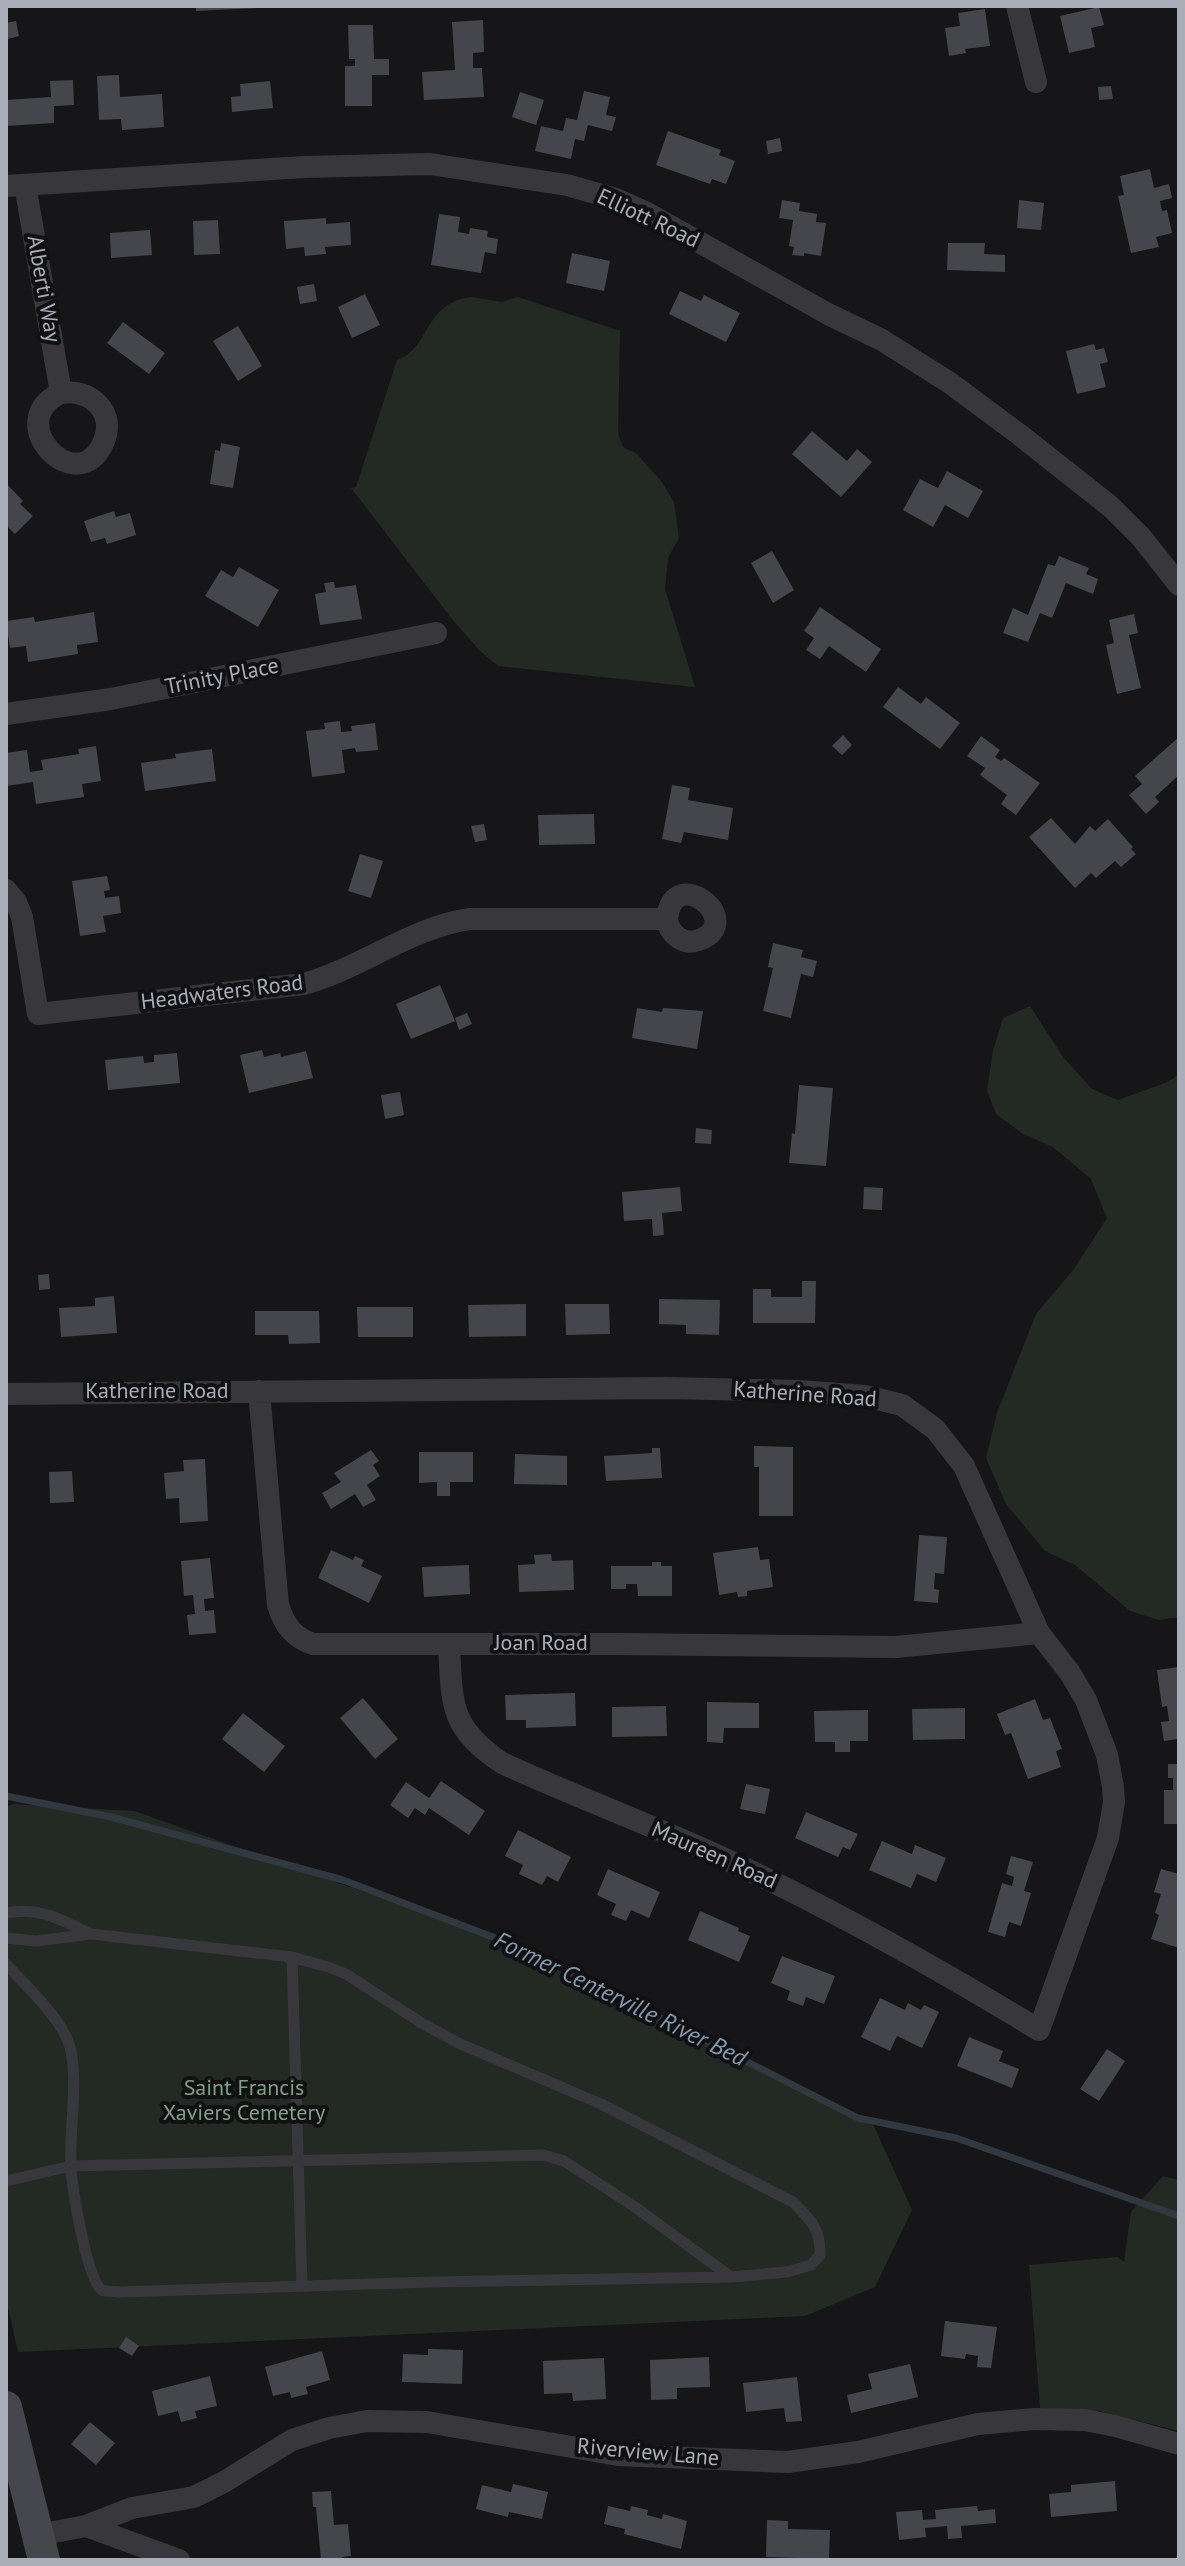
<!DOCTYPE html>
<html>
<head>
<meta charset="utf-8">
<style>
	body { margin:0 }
	#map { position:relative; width:1185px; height:2566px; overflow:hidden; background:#161618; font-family:"PT Sans",sans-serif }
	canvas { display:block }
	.frame { position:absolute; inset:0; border:8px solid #a9adb7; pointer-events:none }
</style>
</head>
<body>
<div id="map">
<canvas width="1185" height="2566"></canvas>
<div class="frame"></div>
</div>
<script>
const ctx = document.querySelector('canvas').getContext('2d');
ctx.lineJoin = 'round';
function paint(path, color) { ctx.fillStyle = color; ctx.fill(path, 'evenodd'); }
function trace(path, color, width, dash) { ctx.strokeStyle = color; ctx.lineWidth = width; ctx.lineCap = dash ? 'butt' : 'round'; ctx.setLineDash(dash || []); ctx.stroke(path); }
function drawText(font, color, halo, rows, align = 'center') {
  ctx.font = font + ' "PT Sans",sans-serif'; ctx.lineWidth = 8; ctx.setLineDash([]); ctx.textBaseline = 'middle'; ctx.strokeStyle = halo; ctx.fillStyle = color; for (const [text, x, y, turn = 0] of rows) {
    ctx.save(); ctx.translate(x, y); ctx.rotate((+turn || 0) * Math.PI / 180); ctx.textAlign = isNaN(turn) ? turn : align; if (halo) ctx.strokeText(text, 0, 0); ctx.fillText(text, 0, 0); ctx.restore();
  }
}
paint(new Path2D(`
	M471 297 502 302 518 297 620 331 618 434 623 447 637 454 661 481 674 502 679 538 668 558 665 589 695 687 498 666 479 650 452 619 351 488 356 487 397 360C433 346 421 305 471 297Z
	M1030 1006 1063 1057 1092 1089 1118 1100 1165 1083 1179 1075V1617L1159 1620 1130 1611 1075 1565 1045 1551 1006 1504 986 1458 997 1413 1036 1314 1074 1269 1107 1218 1091 1179 1053 1147 1023 1134 996 1114 987 1090 993 1051 1003 1018Z
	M13 1804 134 1811 501 1940 872 2122 912 2210 875 2287 805 2316 18 2352 6 2298V1807Z
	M1163 2176 1179 2180V2431L1099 2411 1040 2408 1029 2265 1118 2257 1124 2262 1131 2212Z`), '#232a24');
trace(new Path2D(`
	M6 1796 111 1817 343 1880 527 1950 858 2118 956 2138 1179 2216`), '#303840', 7);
paint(new Path2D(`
	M196 6H258V8L196 11Z
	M1099 7 1104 25 1091 28 1095 47 1069 53 1060 16Z
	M985 9 990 46 965 49 966 53 949 56 945 28 960 26 958 13Z
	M483 20 484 52 473 53V68H482L484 97 424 100 422 72 455 70 452 22Z
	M16 21 19 36 8 39 6 23Z
	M348 25H373L374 59H389V75H372V106H345V66H355V59H349Z
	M119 75 120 97 162 94 164 127 122 130 121 119 99 120 97 76Z
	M73 80 74 105 54 106V123L6 126V100L51 97 50 81Z
	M270 81 273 108 232 112 231 97 241 96 240 84Z
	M1111 86 1113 99 1099 100 1098 87Z
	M584 91 610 97 606 115 616 117 612 131 588 125 584 141 575 139 571 159 535 151 541 126 563 131 566 118 577 120Z
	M520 92 544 100 536 125 512 117Z
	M668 131 721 150 719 155 735 161 726 184 712 179 710 184 656 165Z
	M780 138 782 151 768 154 766 141Z
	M1150 169 1154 188 1169 184 1172 198 1160 201 1162 211 1167 210 1172 233 1156 237 1159 247 1131 253 1118 196 1124 195 1120 176Z
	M782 200 800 203 799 211 817 214 816 222 826 223 821 256 804 253V256L792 255 794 247 789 246 793 220 779 218Z
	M1019 200 1044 203 1041 230 1017 228Z
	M439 214 460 217 458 232 469 234 470 228 488 231 487 237 498 239 496 254 485 252 481 273 431 265Z
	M326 218V224L350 222 351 245 325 247 326 254 305 256 304 247 286 249 284 221Z
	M218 220 220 254 194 255 193 221Z
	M150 230 152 255 111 258 110 233Z
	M948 243H985L984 254 1005 255V272L947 270Z
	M572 253 610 261 604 291 566 283Z
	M314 284 317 301 300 304 297 287Z
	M680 291 701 301 704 295 740 313 726 342 669 314Z
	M365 294 380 325 352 338 338 307Z
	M123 322 165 353 149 374 107 343Z
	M238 326 262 366 238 381 213 341Z
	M1094 344 1096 350 1104 348 1108 362 1100 364 1106 387 1077 394 1066 351Z
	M812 431 847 461 857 449 872 462 841 497 792 454Z
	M221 443 240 447 233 488 210 484 215 450 220 451Z
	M947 471 983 491 968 518 945 505 933 527 903 510 920 479 938 488Z
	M6 483 23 501 20 504 33 516 15 534 6 525Z
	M114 511 116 517 130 513 136 535 107 544 105 538 91 542 84 521Z
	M772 551 794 590 773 603 751 563Z
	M1059 556 1089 568 1086 574 1098 579 1093 594 1066 583 1052 618 1040 613 1028 642 1003 633 1013 608 1028 615 1048 564 1055 566Z
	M239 567 279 590 258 627 205 596 221 570 233 577Z
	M334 582 335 588 356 585 362 619 320 625 315 594 326 592 324 583Z
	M820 607 881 649 866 672 829 646 820 659 806 650 814 638 804 631Z
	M94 612 98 642 77 645 78 654 28 662 26 646 10 648 6 621 34 617 35 622Z
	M1134 614 1138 633 1129 635 1141 688 1117 694 1106 645 1114 643 1109 620Z
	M898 687 921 704 926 697 960 723 940 749 883 707Z
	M340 721 341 732 352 731 351 726 375 723 378 750 356 752 355 748 342 750 345 773 312 777 306 731 325 729 324 723Z
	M843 735 852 745 842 755 832 746Z
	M981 736 1000 750 995 757 1001 761 1004 758 1040 783 1016 815 1001 804 1007 795 980 775 985 768 967 756Z
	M1179 737V775L1155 797 1159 802 1146 814 1129 795 1142 784 1135 776Z
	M96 746 101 781 82 784 84 797 36 804 33 782 6 786V753L27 750 30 772 43 770 41 760 79 754 78 749Z
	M212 749 216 781 145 791 141 763 176 758 175 754Z
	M672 785 690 788 688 800 733 808 728 840 684 832 681 843 662 839Z
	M594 814 595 844 539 845 538 815Z
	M1051 818 1075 844 1090 826 1095 831 1108 819 1133 847 1131 849 1136 854 1121 867 1115 861 1096 878 1091 873 1075 888 1029 837Z
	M484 824 487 840 475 842 471 826Z
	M360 854 383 861 371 898 348 891Z
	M107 876 110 890 104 891 105 898 119 896 121 913 103 916 106 932 80 936 72 881Z
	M773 943 803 950 801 957 817 961 813 977 801 974 791 1018 763 1011 773 968 768 967Z
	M440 985 455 1021 411 1039 396 1004Z
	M637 1008 662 1012 663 1008 703 1011 697 1049 632 1038Z
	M467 1013 472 1024 459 1030 455 1018Z
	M262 1050 264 1057 280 1053 281 1057 306 1051 313 1078 249 1093 240 1055Z
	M177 1053 180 1083 108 1090 105 1060 143 1056 144 1063 154 1062V1055Z
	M799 1085 833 1088 826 1166 789 1163 792 1133 795 1134Z
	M400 1092 404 1115 385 1119 381 1095Z
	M696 1128 712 1130 711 1144 695 1143Z
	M680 1187 682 1211 662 1213 664 1235 653 1236 652 1219 624 1221 622 1192Z
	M864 1187 883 1188 882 1210 863 1209Z
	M49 1274 50 1289 39 1290 38 1275Z
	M802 1281H816L815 1323H753V1289H771V1297H802Z
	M114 1296 117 1333 61 1337 59 1308 95 1306V1298Z
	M659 1299 720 1300 719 1335 686 1334V1325L659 1324Z
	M526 1304V1336L469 1337 468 1305Z
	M565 1304H609L610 1334 566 1335Z
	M357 1307H413V1337H358Z
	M255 1311H319L320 1343 289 1344 288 1335H255Z
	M754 1446 793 1447V1516H759V1467H754Z
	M652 1448H660L662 1478 606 1481 604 1456 652 1453Z
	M371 1450 379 1461 373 1465 380 1476 367 1485 376 1500 363 1507 355 1494 331 1509 322 1493 341 1482 334 1473Z
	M419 1452H473V1482H450V1496H437V1482L419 1483Z
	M515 1454 567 1456V1485L514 1484Z
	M205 1459 208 1521 180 1523 179 1498 166 1499 164 1473 184 1471 183 1460Z
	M72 1471 74 1502 50 1503 49 1472Z
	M919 1535 947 1537 944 1574 935 1573 934 1589 939 1590 938 1603 914 1601Z
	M758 1547 760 1560 769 1559 773 1587 747 1591V1596L738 1597 737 1592 719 1595 713 1553Z
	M331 1550 353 1560 355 1556 364 1560 361 1566 382 1576 369 1603 318 1578Z
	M551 1554 552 1561 573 1560 574 1590 519 1592 518 1565 535 1564 534 1555Z
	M210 1558 214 1598 204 1599 205 1611 214 1610 216 1633 189 1635 187 1615 195 1614 193 1595 184 1596 181 1561Z
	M652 1562H661V1566H672V1596H638L637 1584H626V1589H611V1566H652Z
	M469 1565 470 1594 424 1597 422 1567Z
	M1179 1667V1739L1164 1741 1161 1722 1169 1721 1167 1706 1162 1707 1157 1670Z
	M575 1693 576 1726 526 1728V1720H506L505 1695Z
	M363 1698 398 1739 375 1759 340 1718Z
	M1035 1699 1043 1720 1050 1718 1062 1749 1056 1751 1061 1767 1028 1779 1011 1733 1005 1735 997 1714Z
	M707 1702 759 1703V1728H724L723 1743 707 1742Z
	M666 1706 667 1736 612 1737V1707Z
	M965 1708V1739L913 1740 912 1709Z
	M868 1710V1741H850V1752H835V1742H815L814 1711Z
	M243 1713 285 1746 264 1772 222 1739Z
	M1168 1764H1179V1824H1164V1790H1173V1778H1168Z
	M441 1781 485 1811 469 1835 429 1808 425 1815 415 1808 408 1818 390 1805 406 1782 429 1798Z
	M746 1784 770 1789 765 1814 740 1809Z
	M806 1812 858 1834 850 1850 843 1847 838 1857 795 1838Z
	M518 1830 571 1857 558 1882 547 1876 542 1885 519 1874 523 1865 505 1856Z
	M882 1841 912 1854 915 1845 946 1858 936 1882 917 1874 911 1888 869 1870Z
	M1011 1856 1033 1862 1024 1891 1031 1893 1021 1926 1009 1922 1005 1937 988 1932 1002 1883 1012 1886 1014 1877 1006 1874Z
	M608 1869 660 1892 649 1918 631 1910 626 1921 611 1915 616 1904 597 1895Z
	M1161 1869 1179 1874V1948L1151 1939 1159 1915 1155 1913 1161 1894 1154 1892Z
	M700 1911 739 1928 738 1931 750 1936 739 1962 688 1940Z
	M782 1956 835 1976 824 2004 806 1997 803 2006 787 2000 790 1991 771 1983Z
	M880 1998 905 2010 908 2003 921 2010 924 2005 939 2012 922 2048 897 2036 890 2051 861 2037Z
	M969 2037 1003 2051 999 2061 1019 2069 1012 2088 957 2066Z
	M1107 2049 1125 2061 1099 2101 1080 2089Z
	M945 2321 997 2327 991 2368 977 2367 978 2356 966 2354 965 2359 941 2356Z
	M126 2337 139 2346 132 2356 119 2348Z
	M428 2349 463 2350 462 2384 402 2382 403 2354 428 2355Z
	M322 2351 330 2380 306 2387 308 2394 291 2398 290 2392 273 2396 265 2367Z
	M709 2357 710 2387 677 2388V2399L651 2400 650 2360Z
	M604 2358 606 2399 573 2401 572 2393 544 2394 543 2361Z
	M910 2364 918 2397 851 2413 847 2395 872 2389 868 2374Z
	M210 2376 217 2406 195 2411 197 2418 181 2422 178 2411 158 2416 152 2391Z
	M797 2377 802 2421 786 2422 784 2408 746 2412 743 2383Z
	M90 2422 115 2443 96 2465 71 2444Z
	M1115 2481 1117 2511 1051 2517 1049 2494 1071 2492V2485Z
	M513 2484 548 2492 542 2519 509 2512 508 2517 476 2509 482 2485 511 2492Z
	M331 2491 334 2525 348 2524 351 2556 342 2557 343 2560H321L316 2507H313L312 2492Z
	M608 2506 630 2511 631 2506 648 2510 647 2515 662 2519 663 2514 687 2521 681 2549 624 2534 625 2529 604 2524Z
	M977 2506 978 2511 995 2509 996 2523 961 2526 962 2538 948 2539 947 2526 925 2528 926 2537 899 2540 896 2512 922 2510 923 2520 936 2519 935 2510Z
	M767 2520 788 2521V2529L830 2530 829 2559 766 2557Z`), '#45464b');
trace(new Path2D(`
	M6 1913C39 1906 62 1920 91 1934
	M6 1938 36 1941 91 1934 292 1957 331 1968 346 1974 420 2022 458 2043 601 2104 793 2202C810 2219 821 2229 820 2255L811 2265 787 2272 732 2277 431 2282 120 2292C115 2291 106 2292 102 2290 87 2282 72 2186 71 2167 69 2129 78 2089 71 2051 65 2021 26 1986 6 1964
	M292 1957 302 2285
	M6 2181 71 2166 543 2155 564 2161 635 2207 731 2277`), '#38383c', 11);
trace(new Path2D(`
	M1017 6 1036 82
	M25 185 61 393C0 421 78 503 104 441 116 412 90 388 61 393
	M6 186 304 167 430 164 567 185 616 199 647 213 830 315 882 340 950 383 1020 435 1111 507 1141 537 1179 585
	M6 714 111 699 436 633
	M6 890 16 902 22 917 38 1014 304 984C361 968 412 927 470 919H667C673 861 748 922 699 940 683 946 669 934 667 919
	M259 1391 278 1605C284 1625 293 1637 313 1644H619L896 1647 1039 1633
	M6 1394 666 1388 799 1391 865 1396 902 1405 935 1429 964 1466 1039 1633 1070 1673 1086 1700 1107 1755 1113 1787 1114 1802 1108 1838 1039 2030C937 1968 833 1909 725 1859 652 1825 576 1797 502 1763 449 1727 452 1704 449 1645
	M86 2526 179 2560
	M38 2535 86 2526 132 2508 194 2497 224 2482 292 2440 329 2428 367 2421 427 2422 618 2455 788 2462 858 2452 978 2424 1034 2419 1085 2420 1115 2426 1179 2444`), '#38383c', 22);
trace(new Path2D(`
	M6 2407 44 2560`), '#46474c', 32);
drawText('22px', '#a9adb7', '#111113', [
	["Elliott Road",648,219,25],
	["Alberti Way",43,289,80],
	["Trinity Place",222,677,-11],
	["Headwaters Road",222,993,-7],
	["Katherine Road",157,1392],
	["Katherine Road",805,1395,4],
	["Joan Road",541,1644],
	["Maureen Road",714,1856,24],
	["Riverview Lane",648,2453,5]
]);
drawText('22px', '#82a085', '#111113', [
	["Saint Francis",244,2089],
	["Xaviers Cemetery",244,2114]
]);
drawText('italic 24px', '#8499ae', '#111113', [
	["Former Centerville River Bed",620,2000,26]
]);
</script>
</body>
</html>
